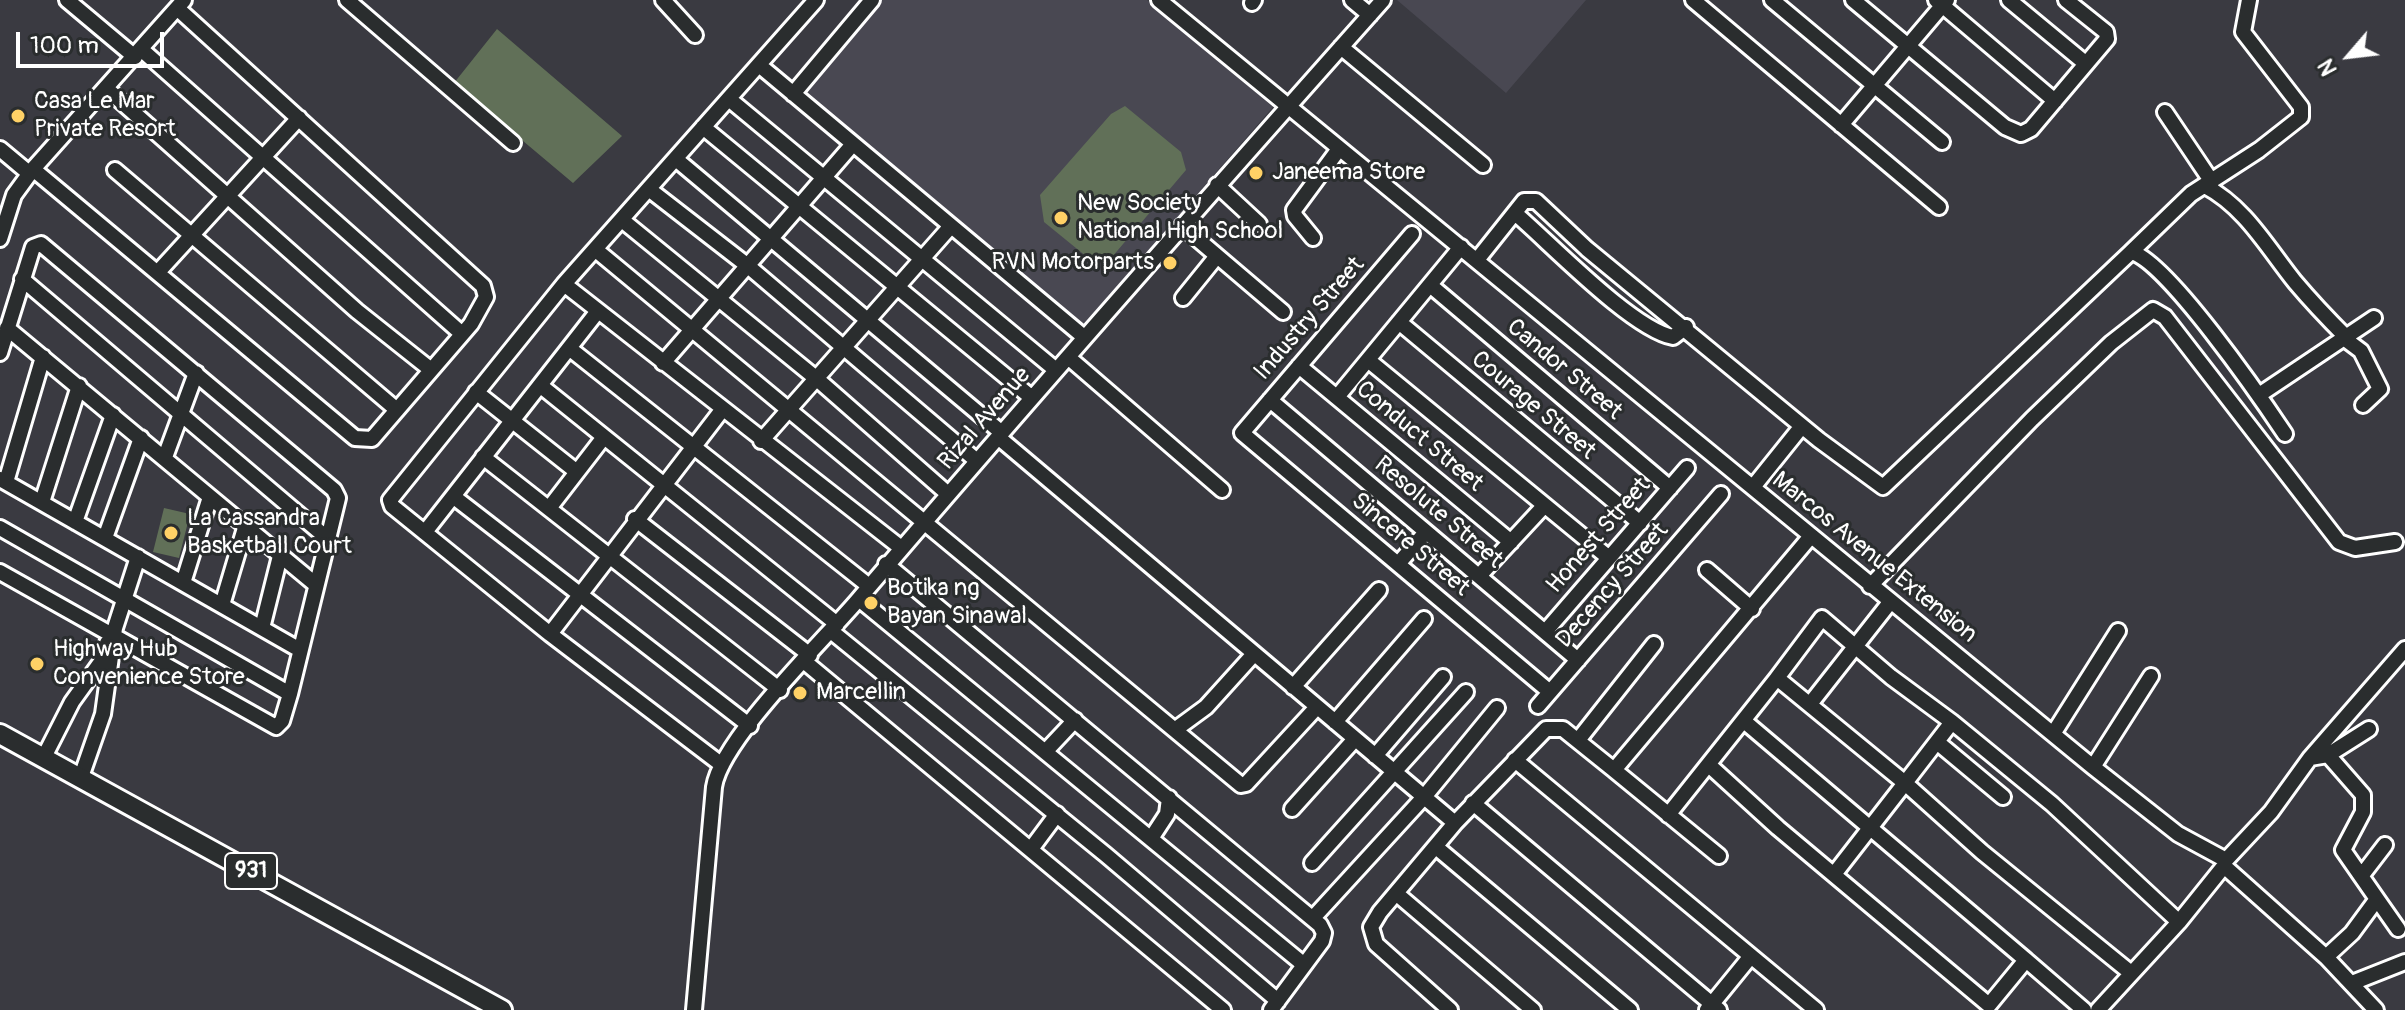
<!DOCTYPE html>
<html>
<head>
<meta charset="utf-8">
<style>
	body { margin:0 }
	#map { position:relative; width:2405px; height:1010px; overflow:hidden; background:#3a3a41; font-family:Pangolin,sans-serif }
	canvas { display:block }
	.north { position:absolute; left:2309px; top:16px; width:80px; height:80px; -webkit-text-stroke:6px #2a2d2e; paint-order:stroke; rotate:242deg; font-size:22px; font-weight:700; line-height:32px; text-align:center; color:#fff }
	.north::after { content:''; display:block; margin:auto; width:28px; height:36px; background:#fff; clip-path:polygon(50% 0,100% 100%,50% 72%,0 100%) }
	.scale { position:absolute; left:16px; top:32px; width:148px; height:36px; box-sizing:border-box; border:4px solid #fff; border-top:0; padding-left:10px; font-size:24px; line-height:28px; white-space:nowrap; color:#fff; -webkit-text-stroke:6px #2a2d2e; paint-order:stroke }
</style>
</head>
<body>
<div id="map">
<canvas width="2405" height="1010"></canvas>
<div class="north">N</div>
<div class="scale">100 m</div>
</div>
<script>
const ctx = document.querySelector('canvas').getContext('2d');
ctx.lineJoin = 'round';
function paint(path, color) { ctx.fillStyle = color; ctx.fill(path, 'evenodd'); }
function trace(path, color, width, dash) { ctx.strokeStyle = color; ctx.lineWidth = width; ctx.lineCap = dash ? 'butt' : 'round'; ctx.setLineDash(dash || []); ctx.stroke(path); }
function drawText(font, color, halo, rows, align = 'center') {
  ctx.font = font + ' Pangolin,sans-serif'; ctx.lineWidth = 6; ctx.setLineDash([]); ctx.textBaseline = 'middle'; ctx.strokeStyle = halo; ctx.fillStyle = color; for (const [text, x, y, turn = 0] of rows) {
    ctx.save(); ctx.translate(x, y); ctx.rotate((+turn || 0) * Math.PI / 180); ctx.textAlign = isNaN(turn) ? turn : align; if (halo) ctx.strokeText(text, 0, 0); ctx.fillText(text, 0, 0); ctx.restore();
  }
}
paint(new Path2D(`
	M879 0H1147L1273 107 1080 329 797 95Z
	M1397 0H1586L1506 93Z`), '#494852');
paint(new Path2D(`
	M497 29 622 136 573 183 454 83Z
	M1125 106 1181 152 1186 170 1112 257H1087L1044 222 1040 195 1111 114Z
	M164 508 190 514 179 558 153 552Z`), '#617058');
const minor = new Path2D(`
	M67 0 135 57
	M347 0 513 143
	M663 0 695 35
	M1159 0 2093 767 2178 834 2226 860 2271 812 2310 758 2405 649
	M1352 0 1370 15
	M1693 0 1939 207
	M1772 0 1942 142
	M1853 0 2005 127 2021 134 2031 129 2107 39 2106 32 2066 0
	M1936 0 2055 101
	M2009 0 2085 63
	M1252 3 1254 0
	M1341 47 1483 165
	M142 50 461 333
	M759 65 1084 337
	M107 89 357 311 430 369
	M793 94 872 0
	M729 99 1056 370
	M2165 112 2212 182
	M1841 125 1947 0
	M703 127 1032 398
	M0 149 30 174
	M677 160 1002 433
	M33 169 355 438 372 439 384 425 471 324 486 297 483 286 177 8
	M115 170 397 410
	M1217 185 1259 224
	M2205 186C2245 207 2267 247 2295 282 2311 301 2329 320 2347 338
	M650 190 748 266 977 461
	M1516 214C1551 244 1632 329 1673 337L1686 327
	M622 220 817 379 948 494
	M1182 226 1283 312
	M1412 234 1242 433 1550 692
	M1313 238 1295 216 1294 210 1339 149
	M0 239 14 195 33 169 184 0
	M596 250 1241 785 1246 784 1317 707
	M2131 252 2191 194 2259 150 2301 117V107L2243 32 2249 0
	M1477 260 1524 201H1536L1587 249 1819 440 1883 487 2131 252C2166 260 2261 398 2285 434
	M159 271 299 118
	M22 279 328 539
	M564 284 900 547
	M1430 285 1670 488
	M1183 298 1217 256
	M1399 322 1640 523
	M7 328 315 584
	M2345 339 2361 351 2380 389 2363 405
	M569 348 869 586
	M0 353 33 247 41 244 334 490 338 498 290 694 282 721 276 727 0 572
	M1068 357 1222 490
	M1368 360 1609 558
	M663 363 853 144
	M1299 366 1511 542
	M541 386 837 624
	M476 392 577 472
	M2259 395 2374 318
	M1337 397 1461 247
	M1270 400 1578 660
	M998 437 1455 823
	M761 441 951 226
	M165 457 196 373
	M483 457 780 690
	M0 479 300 650
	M6 482 43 357
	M1753 487 1802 426
	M454 497 750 726
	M42 502 79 386
	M550 507 604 437
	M635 519 810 655
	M75 522 113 415
	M0 528 290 694
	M425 532 598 311
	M105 538 141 438
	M886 564 1320 925 1324 933 1322 941 1271 1010
	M1398 564 1426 532
	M1707 570 1752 609
	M1479 576 1544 506
	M183 583 210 497
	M1870 586 2032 419 2111 343 2153 310 2165 317 2339 542 2355 548 2395 542
	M859 599 1303 964
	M222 605 245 528
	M262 628 280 556
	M831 631 1106 855 1278 1001
	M1545 632 1687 468
	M550 634 722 410
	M805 662 1223 1010
	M1293 687 1379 590
	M1810 704 1891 601
	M1538 706 1721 494
	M1744 721 2026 960
	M1335 722 1424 619
	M1952 722 2052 804 2179 922
	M1176 729 1206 707 1253 655
	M2053 734 2118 631
	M1579 739 1654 644
	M1937 742 2003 797
	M1045 752 1075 720
	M2328 755 2369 729
	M1375 756 1443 677
	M44 757 72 702 103 659 107 643
	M2310 758 2328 755 2363 795V812L2343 850 2377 899 2352 933 2326 957
	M1515 760 1816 1010
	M722 765 550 634 392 506 390 500 564 284 816 0
	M1710 766 1778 828 1989 1005 2026 960 2084 1010
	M2093 767 2151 676
	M1614 770 1719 856
	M81 777 103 714 115 628 138 557
	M1473 803 1719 1010
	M1292 809 1355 739
	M1668 815 1777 678 1905 783 1952 722 1891 677 1822 618 1777 678
	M1152 837 1167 814 1169 798
	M1436 847 1630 1010
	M1031 849 1057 814
	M2226 860 2224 866 2326 957 2376 1010
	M1312 863 1466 692
	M1835 873 1905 783 1982 852 2131 973
	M2362 875 2385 845
	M1397 894 1533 1010
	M2377 899 2398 929
	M1313 918 1424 797 1497 708
	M2352 983 2405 962
	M694 1010 714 787C721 740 822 642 857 601 1029 399 1206 199 1383 0
	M1450 1010 1376 944 1371 927 1380 912 1455 823 1546 729H1563L1614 770 1811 536
	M1707 1010 1751 956
	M2098 1010 2179 922 2224 866`);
const major = new Path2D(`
	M0 734 502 1010`);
trace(minor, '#fff', 20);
trace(major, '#fff', 24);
trace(minor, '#2a2d2e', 14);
trace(major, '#2a2d2e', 18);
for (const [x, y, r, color] of [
	[18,116,8,"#ffd166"],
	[1256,173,8,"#ffd166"],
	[1061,218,8,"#ffd166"],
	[1170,263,8,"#ffd166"],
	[171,533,8,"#ffd166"],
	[871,603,8,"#ffd166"],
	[37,664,8,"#ffd166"],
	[800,693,8,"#ffd166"]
]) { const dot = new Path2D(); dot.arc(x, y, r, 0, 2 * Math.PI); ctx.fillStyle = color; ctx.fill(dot); trace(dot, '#2a2d2e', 3); }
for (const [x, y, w] of [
	[251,871,52]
]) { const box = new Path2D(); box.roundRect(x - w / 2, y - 18, w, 36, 6); ctx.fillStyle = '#2a2d2e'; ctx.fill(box); trace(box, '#fff', 2); }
drawText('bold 22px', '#fff', null, [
	["931",251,871]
]);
drawText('24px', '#fff', '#2a2d2e', [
	["Casa Le Mar",34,102],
	["Private Resort",34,130],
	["Janeema Store",1272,173],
	["New Society",1077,204],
	["National High School",1077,232],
	["RVN Motorparts",1154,263,"right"],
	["La Cassandra",187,519],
	["Basketball Court",187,547],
	["Botika ng",887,589],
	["Bayan Sinawal",887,617],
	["Highway Hub",53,650],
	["Convenience Store",53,678],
	["Marcellin",816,693]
], 'left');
drawText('24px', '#fff', '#2a2d2e', [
	["Industry Street",1310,319,-49],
	["Candor Street",1564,370,40],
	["Courage Street",1533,406,40],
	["Rizal Avenue",985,419,-49],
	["Conduct Street",1419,437,40],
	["Resolute Street",1438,513,40],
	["Honest Street",1599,536,-49],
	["Sincere Street",1410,545,40],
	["Marcos Avenue Extension",1874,558,39],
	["Decency Street",1613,586,-49]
]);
</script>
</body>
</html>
